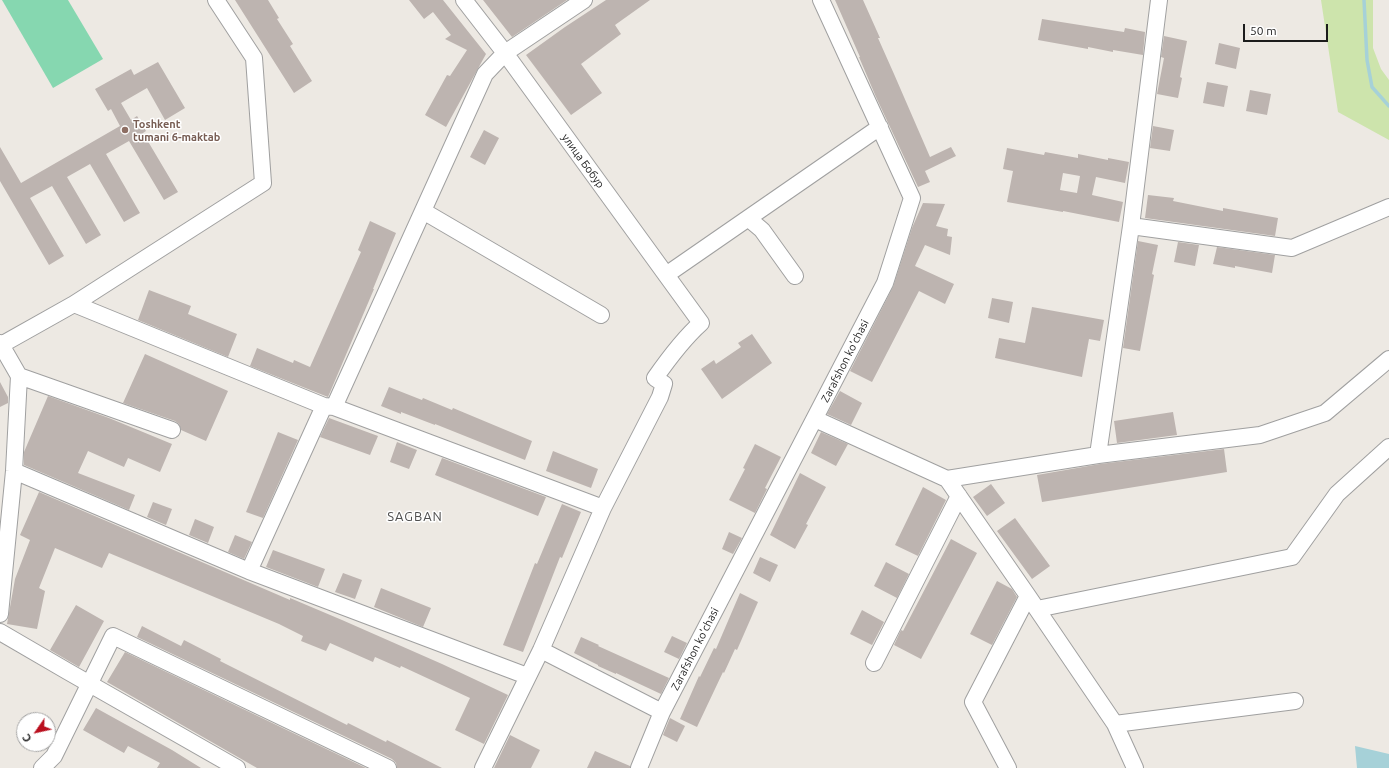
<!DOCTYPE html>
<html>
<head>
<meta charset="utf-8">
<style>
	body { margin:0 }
	#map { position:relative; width:1389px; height:768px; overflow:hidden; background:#ede9e3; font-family:Ubuntu,sans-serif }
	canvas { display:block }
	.north { position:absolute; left:16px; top:712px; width:40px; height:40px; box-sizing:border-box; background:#fff; border:1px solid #a4a4a4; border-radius:50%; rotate:236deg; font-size:11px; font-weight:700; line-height:16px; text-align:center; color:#1c1c1c }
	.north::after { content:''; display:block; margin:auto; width:14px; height:18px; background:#ba0f1e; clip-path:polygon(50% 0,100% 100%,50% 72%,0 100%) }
	.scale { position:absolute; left:1243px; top:24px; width:85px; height:18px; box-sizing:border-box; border:2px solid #1c1c1c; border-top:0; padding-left:5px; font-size:12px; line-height:14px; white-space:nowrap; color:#1c1c1c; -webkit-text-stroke:3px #fff; paint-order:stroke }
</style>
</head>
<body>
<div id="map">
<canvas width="1389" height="768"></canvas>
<div class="north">С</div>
<div class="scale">50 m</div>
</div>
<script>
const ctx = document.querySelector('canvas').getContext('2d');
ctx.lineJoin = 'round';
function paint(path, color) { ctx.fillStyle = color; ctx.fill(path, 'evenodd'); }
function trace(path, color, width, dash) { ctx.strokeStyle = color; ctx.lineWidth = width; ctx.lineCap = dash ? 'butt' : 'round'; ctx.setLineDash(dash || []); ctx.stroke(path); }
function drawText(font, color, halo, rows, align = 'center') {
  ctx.font = font + ' Ubuntu,sans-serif'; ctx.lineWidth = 3; ctx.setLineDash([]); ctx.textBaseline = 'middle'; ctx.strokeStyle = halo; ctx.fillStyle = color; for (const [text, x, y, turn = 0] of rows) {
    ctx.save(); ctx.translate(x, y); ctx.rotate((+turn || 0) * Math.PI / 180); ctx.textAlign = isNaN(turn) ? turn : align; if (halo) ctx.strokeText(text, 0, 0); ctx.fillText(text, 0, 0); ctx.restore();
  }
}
paint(new Path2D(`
	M1321 0H1373V48L1381 69 1389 80V140L1338 112Z`), '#cde4ac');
paint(new Path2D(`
	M2 0H68L103 59 53 88Z`), '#86d7b0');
paint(new Path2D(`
	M1355 746 1389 754V768H1357Z`), '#a6d1d8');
trace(new Path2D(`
	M1364 0 1367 60 1372 87 1389 106`), '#a6d1d8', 3.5);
paint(new Path2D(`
	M235 0H268L279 18 277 19 293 44 290 46 312 81 294 93Z
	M409 0H443L486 54 446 127 425 115 447 75 450 76 467 50 445 39 451 35 433 12 424 19Z
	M483 0H567L512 37Z
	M606 0H650L615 25 621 34 581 64 602 93 571 115 526 55 565 27Z
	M835 0H863L880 38H878L894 74 930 157 951 147 956 156 925 171 930 182 918 187 876 97 859 57H860Z
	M1042 19 1124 32 1125 28 1145 32 1143 55 1113 50V52L1088 47V49L1038 40Z
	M1164 36 1187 41 1180 77 1182 78 1178 98 1157 94 1164 58 1161 57Z
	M1219 43 1240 48 1236 69 1215 64Z
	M158 62 185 108 165 120 147 88 121 103 131 120 137 116 146 131 143 133 178 192 164 200 129 141 106 154 140 213 124 222 90 164 67 177 101 235 86 244 52 186 30 198 64 256 49 265 0 181V147L21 183 120 126 111 109 108 111 95 89 131 69 134 75Z
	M1207 82 1228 86 1224 107 1203 103Z
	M1250 90 1271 94 1267 115 1246 111Z
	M1153 126 1174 130 1170 151 1150 148Z
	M484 130 499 138 485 165 470 157Z
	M1007 148 1044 155 1045 152 1078 158V154L1108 160V158L1129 162 1125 183 1096 177 1092 195 1123 202 1119 222 1063 211V212L1007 202 1013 171 1003 169ZM1063 173 1080 176 1077 193 1060 190Z
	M1148 195 1174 198 1173 201 1223 211V208L1278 218 1275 236 1145 218Z
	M923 203 945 204 936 226 948 229 947 236 952 237 950 255 925 245 915 266 954 284 945 304 919 291 872 382 850 371 893 287 912 228Z
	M370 221 396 233 373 289H374L328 397 250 366 257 348 293 363 294 360 310 367 361 252 358 250Z
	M1138 241 1158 245 1152 274 1154 275 1140 351 1123 348Z
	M1178 242 1199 245 1195 266 1174 262Z
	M1217 247 1275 255 1272 273 1235 266V268L1213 264Z
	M149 290 191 306 188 314 237 334 228 357 138 320Z
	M992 298 1013 302 1009 323 988 318Z
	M1032 307 1104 320 1100 341 1089 339 1082 377 995 358 999 338 1025 343Z
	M752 334 772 363 722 399 701 369 714 360 716 364 741 347 738 343Z
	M145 354 228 391 206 441 181 430 179 424 175 421 123 403Z
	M0 382 8 397V403L0 407Z
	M389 387 422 400 423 398 452 410 453 408 532 441 525 460 435 424V425L401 412V414L381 406Z
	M840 391 862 403 851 425 827 414Z
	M48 396 109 418 172 444 160 472 128 458 124 467 88 451 78 473 135 495 129 510 24 465V452Z
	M1173 412 1177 435 1117 443 1114 421Z
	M329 418 378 436 370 455 320 437Z
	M278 432 298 440 263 518 246 512Z
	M821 432 848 444 836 466 811 453Z
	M397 442 417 450 409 469 390 462Z
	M755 444 781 457 765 488 767 489 755 513 729 500 745 469 743 468Z
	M1224 449 1227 472 1042 502 1037 475 1100 464Z
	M553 451 598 469 591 488 546 471Z
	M442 458 546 497 538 516 435 475Z
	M800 473 826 487 806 524 808 525 795 549 770 535Z
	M991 484 1005 503 987 516 973 497Z
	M923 487 946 500 918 556 895 545Z
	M39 492 290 600V598L342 620 442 664 508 695 484 744 455 730 470 698 401 666 400 668 375 657 373 662 330 643 326 651 301 641 303 636 279 624 109 553 102 568 55 548 39 588 45 591 37 629 7 624 15 579 30 540 20 535Z
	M153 502 172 509 166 525 147 517Z
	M562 504 581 512 562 558 560 557 523 652 503 645 535 563 537 564Z
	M1015 518 1050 566 1032 579 997 531Z
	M195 519 214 527 208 543 189 535Z
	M729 532 742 538 733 554 722 549Z
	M235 535 252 542 244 559 228 552Z
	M951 539 977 553 921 659 894 645 901 630 903 631Z
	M273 550 325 569 318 587 266 567Z
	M760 557 778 565 770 582 753 573Z
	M886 562 909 574 897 598 874 586Z
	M343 573 362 580 355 599 335 592Z
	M997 581 1012 589 1017 597 992 645 970 634Z
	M381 588 431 608 423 627 374 607Z
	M740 593 758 602 737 650 735 649 724 673 723 672 697 727 680 719 699 676 700 677 714 648 716 649Z
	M76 605 104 621 79 667 50 650Z
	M862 610 884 622 872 645 850 634Z
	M142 626 181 646 184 640 221 659 220 661 347 725 348 723 386 742 387 740 442 768H397L396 763 392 759 137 637Z
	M672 636 687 643 679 659 664 652Z
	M581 637 599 645 598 646 669 678 661 694 616 673V674L598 666V665L574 653Z
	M125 652 266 720 366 768H257L107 682Z
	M96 708 172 750 201 768H157L160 763 128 746 124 753 83 730Z
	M670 718 685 726 677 742 663 735Z
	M510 735 540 750 531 768H494Z
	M595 751 630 766V768H587Z`), '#bdb4b0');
const minor = new Path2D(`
	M464 0 505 53 701 323C683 339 669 358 655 378L664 384 660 397 603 508 541 650 483 768
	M423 211 601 315
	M749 219 762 230 795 276
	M1131 226 1292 248 1389 207
	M666 275 880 127
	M74 304 324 406 334 407 603 508
	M0 343 19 376 14 471 0 614
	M1 345 74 304 263 183 254 58 216 0
	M19 376 172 430
	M334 407 485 74 505 53 584 0
	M815 419 947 479 1028 596 1115 724 1135 768
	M1098 455 1260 435 1325 413 1389 359
	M14 471 249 571 527 676
	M947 479 1098 455 1131 226 1159 0
	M249 571 324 406
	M1037 609 1292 557 1337 494 1389 447
	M0 632 67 671 237 768
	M541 650 662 712
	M874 663 959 496
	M1115 724 1295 701
	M42 768 54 756 113 636 388 768
	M639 768 662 712 885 283 912 198 821 0
	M1008 768 973 702 1028 596`);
trace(minor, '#a0a0a0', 18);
trace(minor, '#fff', 16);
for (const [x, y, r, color] of [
	[125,130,4,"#8d6e63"]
]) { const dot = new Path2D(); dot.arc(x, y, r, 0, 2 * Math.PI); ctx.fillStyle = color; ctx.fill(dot); trace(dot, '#fff', 1.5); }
drawText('bold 11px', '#785e54', '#fff', [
	["Toshkent",133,124],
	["tumani 6-maktab",133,137]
], 'left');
drawText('11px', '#1c1c1c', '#fff', [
	["улица Бобур",583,161,54],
	["Zarafshon ko'chasi",845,361,-63],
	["Zarafshon ko'chasi",695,649,-63]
]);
ctx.letterSpacing = '1px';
drawText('13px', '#4f4f4f', '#fff', [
	["SAGBAN",415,517]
]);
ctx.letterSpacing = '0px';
</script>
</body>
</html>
